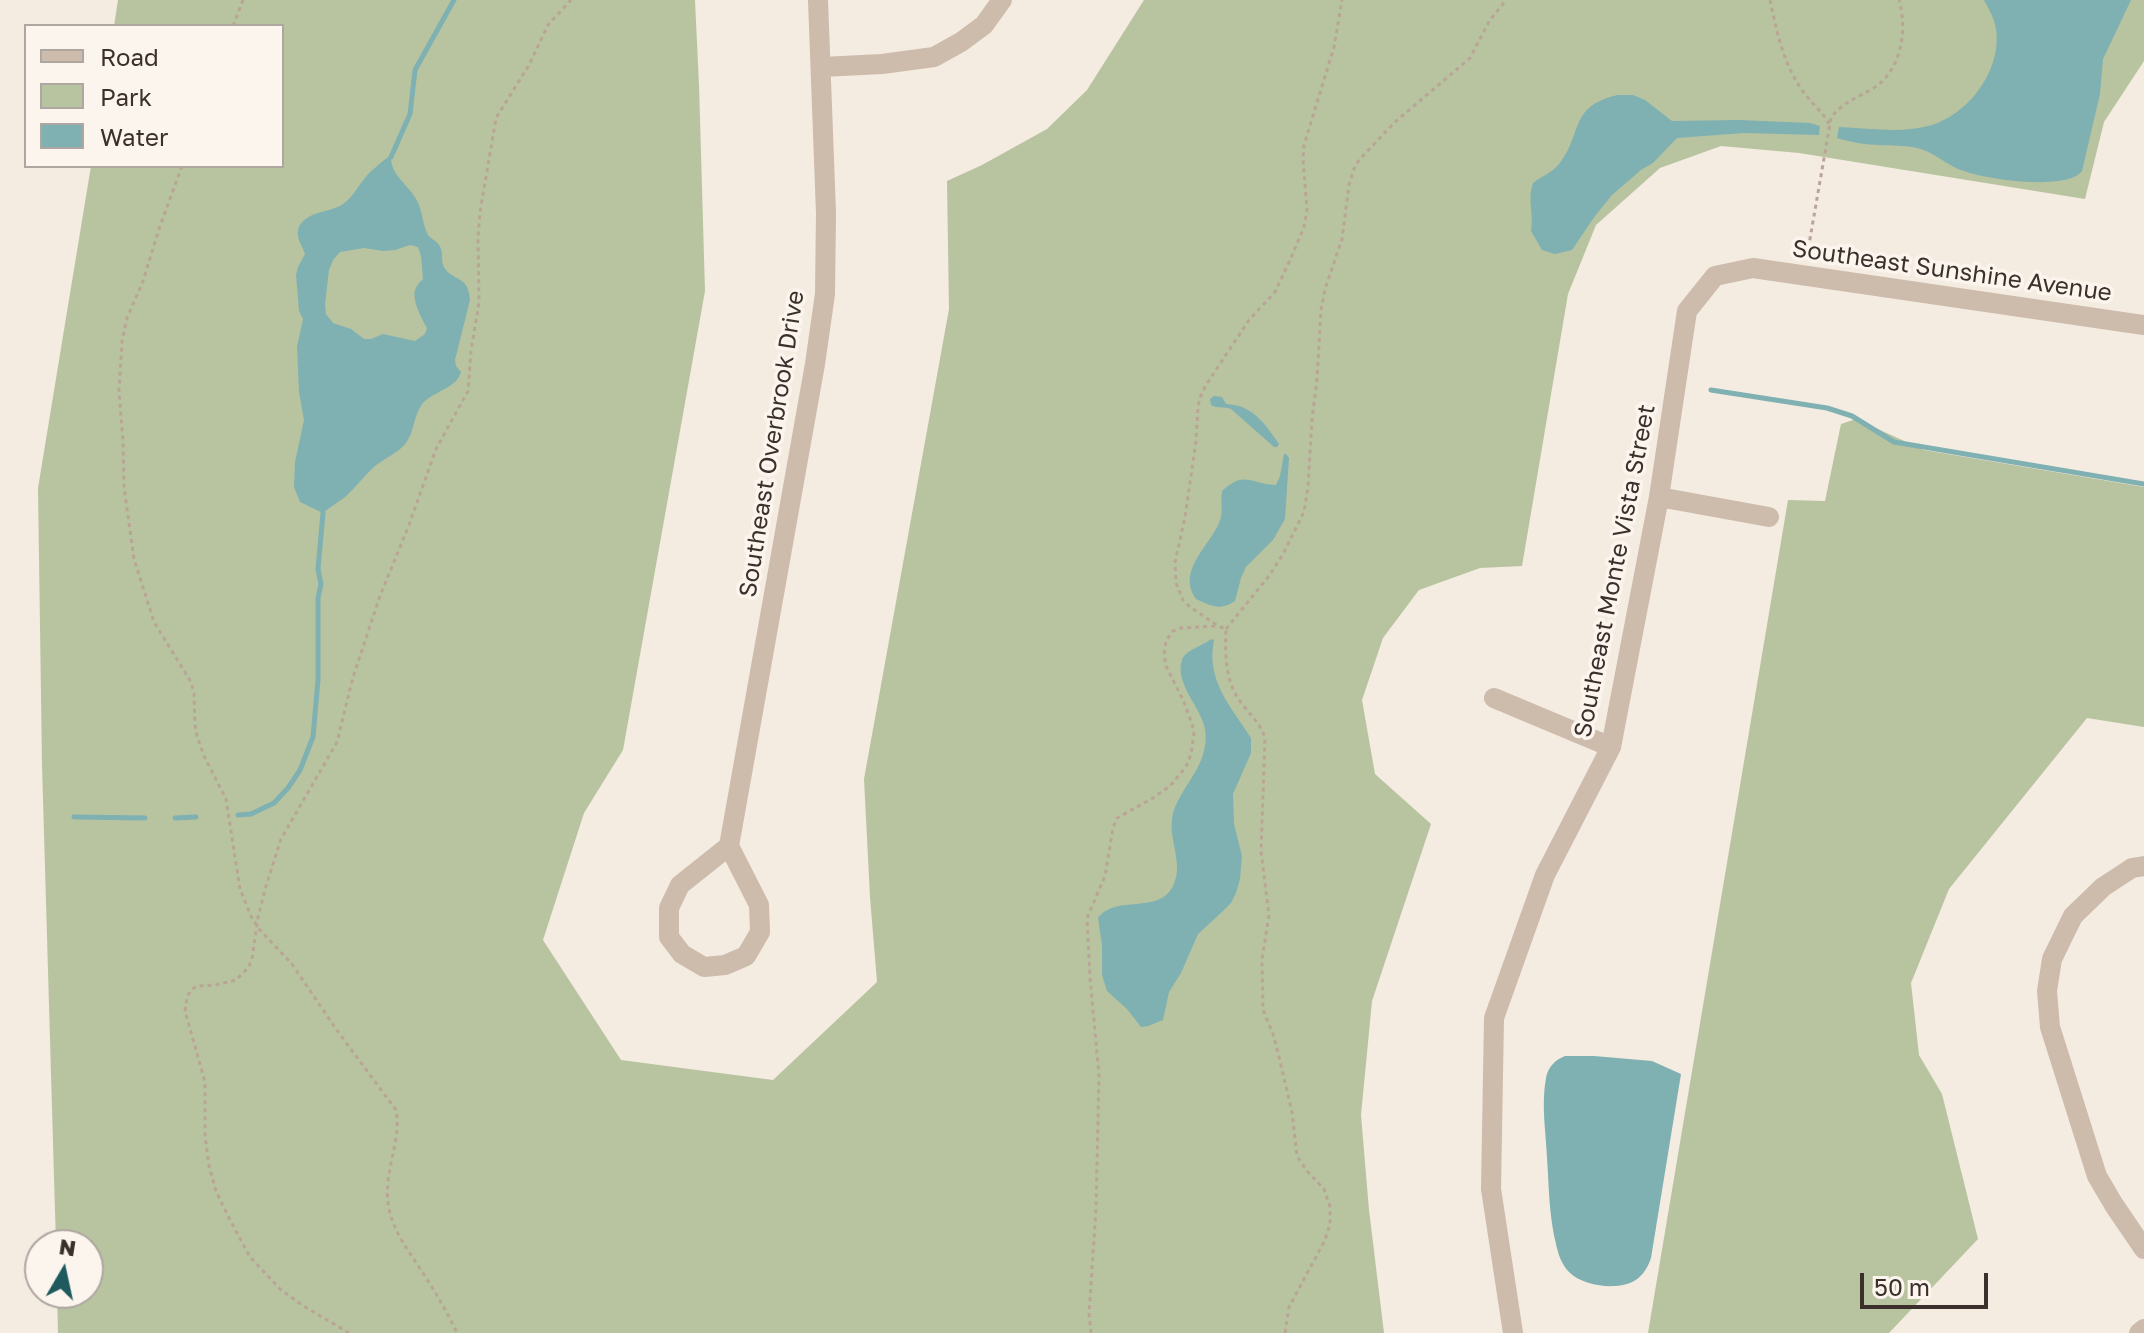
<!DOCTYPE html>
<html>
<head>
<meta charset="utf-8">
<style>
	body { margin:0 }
	#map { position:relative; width:2144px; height:1333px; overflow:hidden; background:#f4ebe1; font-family:"Golos Text",sans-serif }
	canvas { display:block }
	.legend { position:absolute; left:24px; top:24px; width:260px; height:144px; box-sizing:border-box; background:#fbf5ee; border:2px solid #aea6a0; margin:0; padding:10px 14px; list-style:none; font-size:24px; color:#3b302b }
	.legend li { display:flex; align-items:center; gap:16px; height:40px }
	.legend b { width:40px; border:2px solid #aea6a0 }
	.north { position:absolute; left:24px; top:1229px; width:80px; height:80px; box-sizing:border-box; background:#fbf5ee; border:2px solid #aea6a0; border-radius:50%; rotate:9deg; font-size:22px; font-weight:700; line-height:32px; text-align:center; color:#3b302b }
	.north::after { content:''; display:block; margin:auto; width:28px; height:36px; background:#1f5a5e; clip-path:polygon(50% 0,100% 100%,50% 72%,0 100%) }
	.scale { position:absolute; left:1860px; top:1273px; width:128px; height:36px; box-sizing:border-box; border:4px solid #3b302b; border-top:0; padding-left:10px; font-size:24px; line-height:28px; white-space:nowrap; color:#3b302b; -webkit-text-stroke:6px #fbf5ee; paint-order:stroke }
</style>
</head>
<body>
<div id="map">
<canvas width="2144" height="1333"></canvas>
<ul class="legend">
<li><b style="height:10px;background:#cdbbac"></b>Road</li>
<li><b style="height:22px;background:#b8c4a0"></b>Park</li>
<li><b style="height:22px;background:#7fb0b2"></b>Water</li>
</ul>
<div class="north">N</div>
<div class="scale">50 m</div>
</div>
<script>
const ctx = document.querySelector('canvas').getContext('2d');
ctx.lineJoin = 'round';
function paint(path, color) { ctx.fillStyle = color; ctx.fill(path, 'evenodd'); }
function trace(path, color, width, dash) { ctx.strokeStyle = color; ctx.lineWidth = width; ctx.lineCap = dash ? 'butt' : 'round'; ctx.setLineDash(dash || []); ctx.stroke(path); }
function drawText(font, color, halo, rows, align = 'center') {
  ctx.font = font + ' "Golos Text",sans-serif'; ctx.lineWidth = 7; ctx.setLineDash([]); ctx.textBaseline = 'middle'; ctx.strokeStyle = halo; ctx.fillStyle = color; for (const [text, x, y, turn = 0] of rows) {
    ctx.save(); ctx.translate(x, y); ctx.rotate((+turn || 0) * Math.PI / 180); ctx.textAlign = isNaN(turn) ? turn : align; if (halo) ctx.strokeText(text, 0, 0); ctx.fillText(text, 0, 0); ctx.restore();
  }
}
paint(new Path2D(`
	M118 0H695L699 85 705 291 623 750 584 813 543 940 621 1060 773 1080 877 982 870 897 864 779 949 309 947 181 982 165 1047 129 1087 90 1144 0H2144V61L2104 122 2085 199 1799 153 1721 146 1660 168 1596 225 1568 294 1522 566 1480 568 1419 590 1383 638 1362 700 1375 774 1431 824 1372 1001 1361 1115 1369 1210 1384 1333H58L57 1293H88V1245H56L42 765 38 488 91 166H282V26H114Z
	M1856 419 1924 450 2144 487V727L2087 718 1949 889 1911 983 1919 1055 1942 1094 1978 1239 1889 1333H1648L1788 500 1825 501 1841 424Z`), '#b8c4a0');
paint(new Path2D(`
	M1984 0H2131L2103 59 2100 94 2082 171C2066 192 1978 179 1956 168 1942 161 1933 152 1917 148 1905 145 1892 146 1880 145 1865 145 1851 142 1837 138L1839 127C1869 128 1902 134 1932 125 1970 113 2002 69 1996 29 1994 18 1989 9 1984 0Z
	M1618 95H1633L1645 100 1672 121 1738 120 1810 123 1820 126 1819 135 1744 133 1677 138 1653 163 1641 170 1612 195 1595 216 1572 250 1555 254 1542 250 1531 231C1534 214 1527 199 1533 183 1542 176 1552 173 1559 164 1583 135 1568 106 1618 95Z
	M388 157H391C391 176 408 184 416 199 423 210 422 224 428 235 432 240 439 242 441 249 443 255 441 262 444 267 453 282 468 274 470 300L455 360 456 366 461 372C457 388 434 391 423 403 413 415 415 431 406 443 398 453 385 458 375 466 364 476 355 488 344 498 337 503 330 507 323 513L300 502 294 487 295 462 304 420 299 392 297 347 303 319 299 311 296 275 298 267 305 254C302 245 294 235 300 225 308 212 328 212 340 206 352 199 356 189 365 178 371 170 380 164 388 157ZM410 245 418 247 421 256 423 279C420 282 417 285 415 290 412 301 422 319 427 328L425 334 415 341 383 334 371 339H364L351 329 333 323 326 314 325 304 329 270 333 260 340 252 364 248 383 251 395 250Z
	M1214 396 1222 397 1226 404C1253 405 1265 424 1279 444L1277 447H1274L1231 409C1224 406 1218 409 1211 405L1210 399Z
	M1284 454H1286L1289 458 1285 519 1273 540 1246 567 1241 578 1235 601C1221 611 1211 606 1196 599 1176 571 1209 547 1219 523 1224 513 1220 502 1222 491 1245 470 1250 484 1276 485L1280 476Z
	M1211 639 1214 640C1206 681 1230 705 1251 738V753L1233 794 1234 824 1242 856 1240 879 1236 893 1231 903 1223 911 1198 934 1181 973 1169 992 1163 1020 1148 1026 1141 1027 1127 1009 1107 991 1102 975V945L1098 918C1116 894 1159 915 1173 886 1184 864 1169 842 1172 819 1176 789 1211 767 1205 729 1201 707 1174 683 1182 660 1185 650 1203 646 1211 639Z
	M1565 1056H1594L1652 1061 1681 1074 1651 1258C1645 1276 1634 1285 1615 1286 1600 1287 1580 1283 1569 1272 1562 1265 1558 1254 1556 1244 1549 1216 1549 1187 1547 1158 1546 1133 1541 1104 1546 1078 1548 1067 1555 1060 1565 1056Z`), '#7fb0b2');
trace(new Path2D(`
	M391 157 410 114 415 70 454 0
	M1711 390 1827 408 1852 416 1894 442 2144 484
	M238 815 251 814 274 803 288 788 300 770 313 737 318 680V598L321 584 318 569 323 513
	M74 817 145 818
	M175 818 196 817`), '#7fb0b2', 5);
trace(new Path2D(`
	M1770 0C1777 33 1784 67 1805 94 1813 105 1823 112 1829 124
	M233 26 243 0
	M182 166 159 229 143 281 127 318 122 341 119 391 123 441 124 487 134 559 154 622 191 682 194 693 195 725 197 736 204 756 226 799 240 889 251 916 259 929 292 964 336 1029 396 1110C402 1139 384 1170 388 1202 391 1230 409 1251 423 1273 436 1293 447 1312 457 1333
	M1807 256 1831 118C1841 103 1857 98 1872 89 1901 72 1908 31 1899 0
	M1226 629 1269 576 1283 554 1304 512 1308 487 1312 419 1317 379 1321 310 1325 289 1342 239 1349 185 1354 169 1359 160 1395 122 1470 58 1490 20 1506 0
	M349 1333 302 1305 280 1289 250 1257 229 1218 216 1191 209 1166 205 1136V1082L185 1011 187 997 191 990 197 986 215 985 236 980 248 968 252 959 258 917 266 886 281 839 337 742 353 677 380 596 409 525 436 449 468 391 471 351 479 303 478 238 480 212 496 118 529 65 548 25 571 0
	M1091 1333 1089 1314 1096 1209 1099 1075 1090 977 1087 918 1105 876 1113 828 1117 818 1153 798 1170 786 1186 767 1191 754 1194 734 1192 724 1184 702 1166 666 1164 654 1166 641 1173 631 1181 628 1218 626
	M1285 1333 1289 1307 1325 1240 1330 1224V1207L1324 1189 1307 1171 1297 1156 1292 1112 1280 1061 1273 1034 1263 1010 1262 960 1269 915 1261 851 1265 738C1261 724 1251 716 1243 705 1225 684 1225 656 1226 629L1218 626 1190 607 1183 600 1176 583 1175 562 1185 517 1196 441 1198 406 1201 395 1206 385 1249 320 1275 292 1291 258 1304 227 1307 209 1303 160 1304 145 1334 47 1342 0`), '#b9a596', 3, [4, 4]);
trace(new Path2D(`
	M822 67 882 64 934 57 961 42 984 25 1002 0
	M1659 497 1769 517
	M1494 698 1611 747
	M729 846 680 885 669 908V937L682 954 704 967 725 965 746 956 760 932 759 905 729 846 815 364 825 294 826 213 818 0
	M2144 866 2132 868 2103 887 2073 916 2052 959 2047 991 2050 1027 2097 1176 2114 1205 2144 1249
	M1513 1333 1491 1189 1494 1018 1545 875 1611 747 1659 497 1687 311 1715 276 1753 268 2144 325
	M2139 1333 2144 1329`), '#cdbbac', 20);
drawText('24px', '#3b302b', '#fbf5ee', [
	["Southeast Sunshine Avenue",1952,271,8],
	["Southeast Overbrook Drive",772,444,-81],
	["Southeast Monte Vista Street",1615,571,-79]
]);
</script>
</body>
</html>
